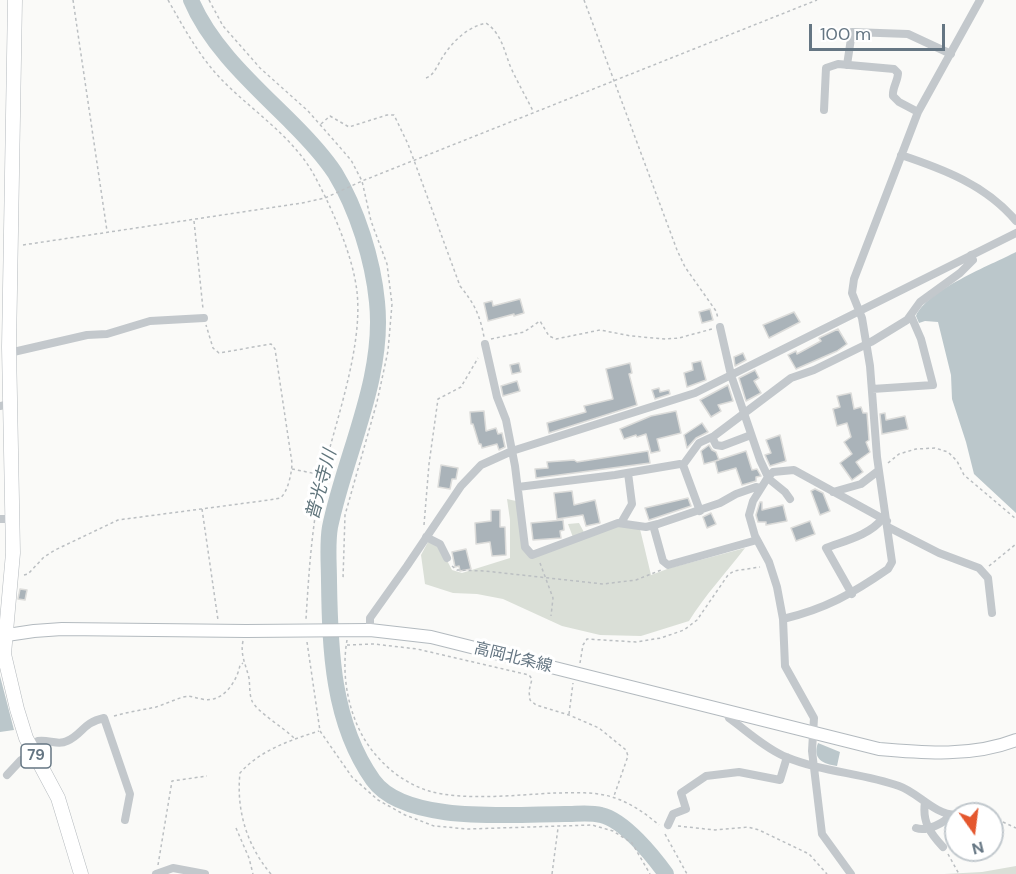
<!DOCTYPE html>
<html>
<head>
<meta charset="utf-8">
<style>
	body { margin:0 }
	#map { position:relative; width:1016px; height:874px; overflow:hidden; background:#fafaf8; font-family:"DM Sans",sans-serif }
	canvas { display:block }
	.north { position:absolute; left:944px; top:802px; width:60px; height:60px; box-sizing:border-box; background:#fff; border:2px solid #c1c8cd; border-radius:50%; rotate:166deg; font-size:16px; font-weight:700; line-height:24px; text-align:center; color:#657683 }
	.north::after { content:''; display:block; margin:auto; width:21px; height:27px; background:#e4572e; clip-path:polygon(50% 0,100% 100%,50% 72%,0 100%) }
	.scale { position:absolute; left:809px; top:24px; width:136px; height:27px; box-sizing:border-box; border:3px solid #657683; border-top:0; padding-left:8px; font-size:18px; line-height:21px; white-space:nowrap; color:#657683; -webkit-text-stroke:4px #fff; paint-order:stroke }
</style>
</head>
<body>
<div id="map">
<canvas width="1016" height="874"></canvas>
<div class="north">N</div>
<div class="scale">100 m</div>
</div>
<script>
const ctx = document.querySelector('canvas').getContext('2d');
ctx.lineJoin = 'round';
function paint(path, color) { ctx.fillStyle = color; ctx.fill(path, 'evenodd'); }
function trace(path, color, width, dash) { ctx.strokeStyle = color; ctx.lineWidth = width; ctx.lineCap = dash ? 'butt' : 'round'; ctx.setLineDash(dash || []); ctx.stroke(path); }
function drawText(font, color, halo, rows, align = 'center') {
  ctx.font = font + ' "DM Sans","Noto Sans JP",sans-serif'; ctx.lineWidth = 6; ctx.setLineDash([]); ctx.textBaseline = 'middle'; ctx.strokeStyle = halo; ctx.fillStyle = color; for (const [text, x, y, turn = 0] of rows) {
    ctx.save(); ctx.translate(x, y); ctx.rotate((+turn || 0) * Math.PI / 180); ctx.textAlign = isNaN(turn) ? turn : align; if (halo) ctx.strokeText(text, 0, 0); ctx.fillText(text, 0, 0); ctx.restore();
  }
}
paint(new Path2D(`
	M507 499 516 501 530 557 574 540 568 524 579 523 586 536 619 524 640 529 651 575 670 568 745 548C726 573 705 595 689 621L641 636 600 635 562 626 503 599 477 594 453 593 425 584 421 555 428 542 439 545 452 570 462 573 510 558V520Z
	M1016 866V874H944L982 872Z`), '#dadfd7');
paint(new Path2D(`
	M1016 252V513L974 474 966 442 952 399 951 375 938 322 925 321 919 323 916 316C927 290 991 265 1016 252Z
	M0 676 14 730 0 732Z
	M818 743 840 752 837 766C823 764 812 759 818 743Z`), '#bbc7cb');
trace(new Path2D(`
	M191 0C211 48 256 87 292 123 307 138 323 155 335 173 357 209 373 260 377 302 385 378 345 454 330 527 327 544 329 563 329 581 330 649 332 722 373 780 405 825 515 814 565 814 577 814 590 812 601 815 624 820 653 856 666 874`), '#bbc7cb', 16);
const building = new Path2D(`
	M520 299 524 313 514 316V314L488 321 484 303 492 301 493 306Z
	M710 309 713 320 702 323 699 312Z
	M794 312 800 322 769 338 763 325Z
	M838 329 847 344 837 351 796 369 788 355 796 351 797 354 821 341 819 338Z
	M743 353 746 360 735 366 734 357Z
	M701 361 706 380 687 387 684 373 693 370 692 363Z
	M519 363 521 372 512 374 510 365Z
	M630 363 632 373 629 374 637 405 549 433 547 423 586 412 584 406 613 399 606 369Z
	M755 370 759 378 754 381 761 393 746 401 739 378Z
	M517 381 520 391 503 396 501 386Z
	M728 385 733 401 718 405 721 411 711 417 700 400Z
	M659 388 660 392 669 390 670 394 655 399 652 390Z
	M851 393 854 409 861 407 863 413H867L869 440 866 442 870 452 856 462 863 472 852 480 840 463 852 454 844 442 851 437 847 423 837 426 833 409 840 407 837 396Z
	M484 411 486 431 496 428 498 434 502 433 505 447 499 450 497 444 482 448 481 444H479L473 424H471L470 412Z
	M676 411 681 433 657 439 660 451 651 453 646 434 637 437 636 435 624 439 620 429 651 416Z
	M885 413 886 420 905 416 908 429 882 434 880 414Z
	M702 423 708 432 696 438 687 448 684 435Z
	M780 435 786 461 770 466 765 455 771 453 766 440Z
	M709 445 712 450 716 452 719 460 704 464 701 451Z
	M648 451 650 463 536 478 535 469 548 468 547 462 574 460 577 462Z
	M746 451 752 470 757 469 761 476 756 477V481L742 485 736 468 718 473 715 461Z
	M441 465 458 468 456 479H452L450 489 438 487Z
	M815 489 823 493 830 511 820 515 811 491Z
	M572 491 574 505 595 500 600 523 586 526 583 515 557 519 554 493Z
	M688 498 691 506 649 520 645 508Z
	M760 502H762V510L783 505 787 521 766 525V522H758L756 515Z
	M491 510H500V527H505L506 555 492 556 490 542 476 544 475 523 491 521Z
	M711 513 716 524 707 528 703 517Z
	M563 520 564 530 560 531 561 538 533 540 531 523Z
	M810 521 815 534 796 541 791 528Z
	M466 549 471 569 460 571 459 566 455 567 452 552Z
	M20 589 27 590 25 600 18 599Z`);
paint(building, '#aab3b9');
trace(building, '#dcdcda', 1.5);
const secondary = new Path2D(`
	M0 636 34 631 62 629 246 631 370 630 431 637 879 749C924 753 973 757 1016 740`);
const primary = new Path2D(`
	M15 0 9 347 13 553 4 654 17 709 26 738 58 798 81 874`);
trace(secondary, '#b3babf', 14);
trace(primary, '#b5babe', 15);
trace(new Path2D(`
	M73 0 107 231
	M168 0C184 28 199 56 221 79 251 110 291 135 313 173 331 206 353 255 357 292 363 347 336 420 323 474 312 522 309 570 306 619
	M209 0 223 26 260 68 308 111 351 160 362 181 371 221 387 264 392 304 388 351 377 402 345 515 343 579
	M584 0 677 250 685 267 716 311 718 318
	M426 78C435 75 438 63 444 55 454 40 468 27 486 23 502 34 504 51 511 68 518 83 526 97 533 111
	M321 124 330 116 349 127 387 115H394L408 144 460 286C474 303 480 315 484 337
	M194 221 203 309
	M23 245 302 203 325 198 362 181 817 0
	M491 339 524 332 540 321 549 336 556 339 600 330 631 336 666 339 679 338 712 329
	M888 463 899 454 916 449 935 448 948 452 957 461 964 475 1016 519
	M292 469 322 475
	M202 509 218 620
	M424 525 429 464 438 399 461 387 478 358
	M540 563 553 598 551 616
	M452 566 457 570 485 571 603 584 636 580 661 570
	M989 566 1016 544
	M24 575 28 574 44 557 55 550 118 520 269 500C273 499 276 499 280 498 288 493 292 471 292 463L275 349 271 344 219 353 213 348 206 325
	M347 640C342 670 346 701 359 729 372 757 399 782 429 791 463 801 517 795 553 793 572 793 593 791 612 797 629 802 645 813 659 825
	M243 641C240 655 246 665 249 678 250 685 249 693 252 701 256 711 284 728 294 738
	M307 642 320 731 352 777 378 800 405 815 434 826 468 829 592 825 613 831 632 843 650 874
	M347 645 374 644 417 649 529 675 532 679 529 691 530 700 536 705 569 715 599 728 626 750 628 756 614 796
	M580 663 583 645 587 639 636 642 661 638 684 630 697 620 728 575 734 571 760 567
	M569 714 573 683
	M114 716C128 712 142 710 156 707 165 704 174 700 183 697 191 695 194 698 202 699 222 704 237 682 240 665L243 663
	M992 817 1016 828
	M678 826 715 830 748 827 759 830 809 854 827 874
	M236 828 249 858 253 874
	M665 834 687 874
	M948 854 959 874
	M158 865 172 781 207 776
	M271 874C247 846 236 810 240 773 260 750 291 740 319 731
	M552 874 558 828`), '#bbbfc2', 1.5, [3, 3]);
trace(new Path2D(`
	M847 65 852 32 908 34 951 54
	M824 110 826 68 838 64 894 69 898 73C898 81 892 88 893 96L899 102 918 112
	M901 155C943 169 986 185 1016 221
	M720 327 731 375 760 460 769 479 785 492 790 499
	M485 344 497 397 506 420 515 466 525 547 532 555 618 523 646 527 658 524 720 503 736 494 756 487 760 488
	M9 353 87 335 107 334 150 321 204 318
	M872 389 933 385 921 339 911 316
	M0 406 9 404
	M712 437 716 445 722 446 751 435
	M683 465 699 443 714 436 791 378 814 370 871 342 907 320 920 302 960 273 973 260 971 255
	M518 487 615 475 680 464 683 465 700 511
	M833 492 861 484 878 471
	M0 519H13
	M621 523 632 504 628 473
	M653 525 663 561 668 565 757 540
	M888 527 939 553 979 568 988 578 992 613
	M426 537 440 544 447 558
	M852 594 826 548C844 541 870 535 882 519
	M783 619C825 609 852 594 888 569L892 562 877 457 870 366 862 318 852 293 854 279 918 112 980 0
	M370 630V618L407 566 461 486 481 465 512 451 695 393 1016 233
	M726 710 729 718C747 731 765 748 786 757 822 772 862 773 899 786 919 793 933 814 956 815
	M7 775 21 760 35 755 38 750V741C48 739 58 746 67 741 83 734 82 723 104 718L130 794 125 820
	M925 802C922 822 930 833 943 847
	M969 814H983
	M668 825 673 814 686 809 681 793 706 776 739 772 780 780 787 757
	M916 828C927 832 944 823 951 815
	M156 874 173 868 205 874
	M851 874 822 834 812 751 814 718 785 666 783 619 777 587 769 562 755 536 749 515 753 501 768 477 773 472 794 470 887 521`), '#c3c8cc', 8);
trace(secondary, '#fff', 12);
trace(primary, '#fff', 14);
for (const [x, y, w] of [
	[36,756,30]
]) { const box = new Path2D(); box.roundRect(x - w / 2, y - 12, w, 24, 4.5); ctx.fillStyle = '#fff'; ctx.fill(box); trace(box, '#657683', 1.5); }
drawText('bold 15px', '#657683', null, [
	["79",36,756]
]);
drawText('16px', '#657683', '#fff', [
	["高岡北条線",513,658,14]
]);
drawText('italic 18px', '#60757c', '#fff', [
	["普光寺川",322,485,-75]
]);
</script>
</body>
</html>
